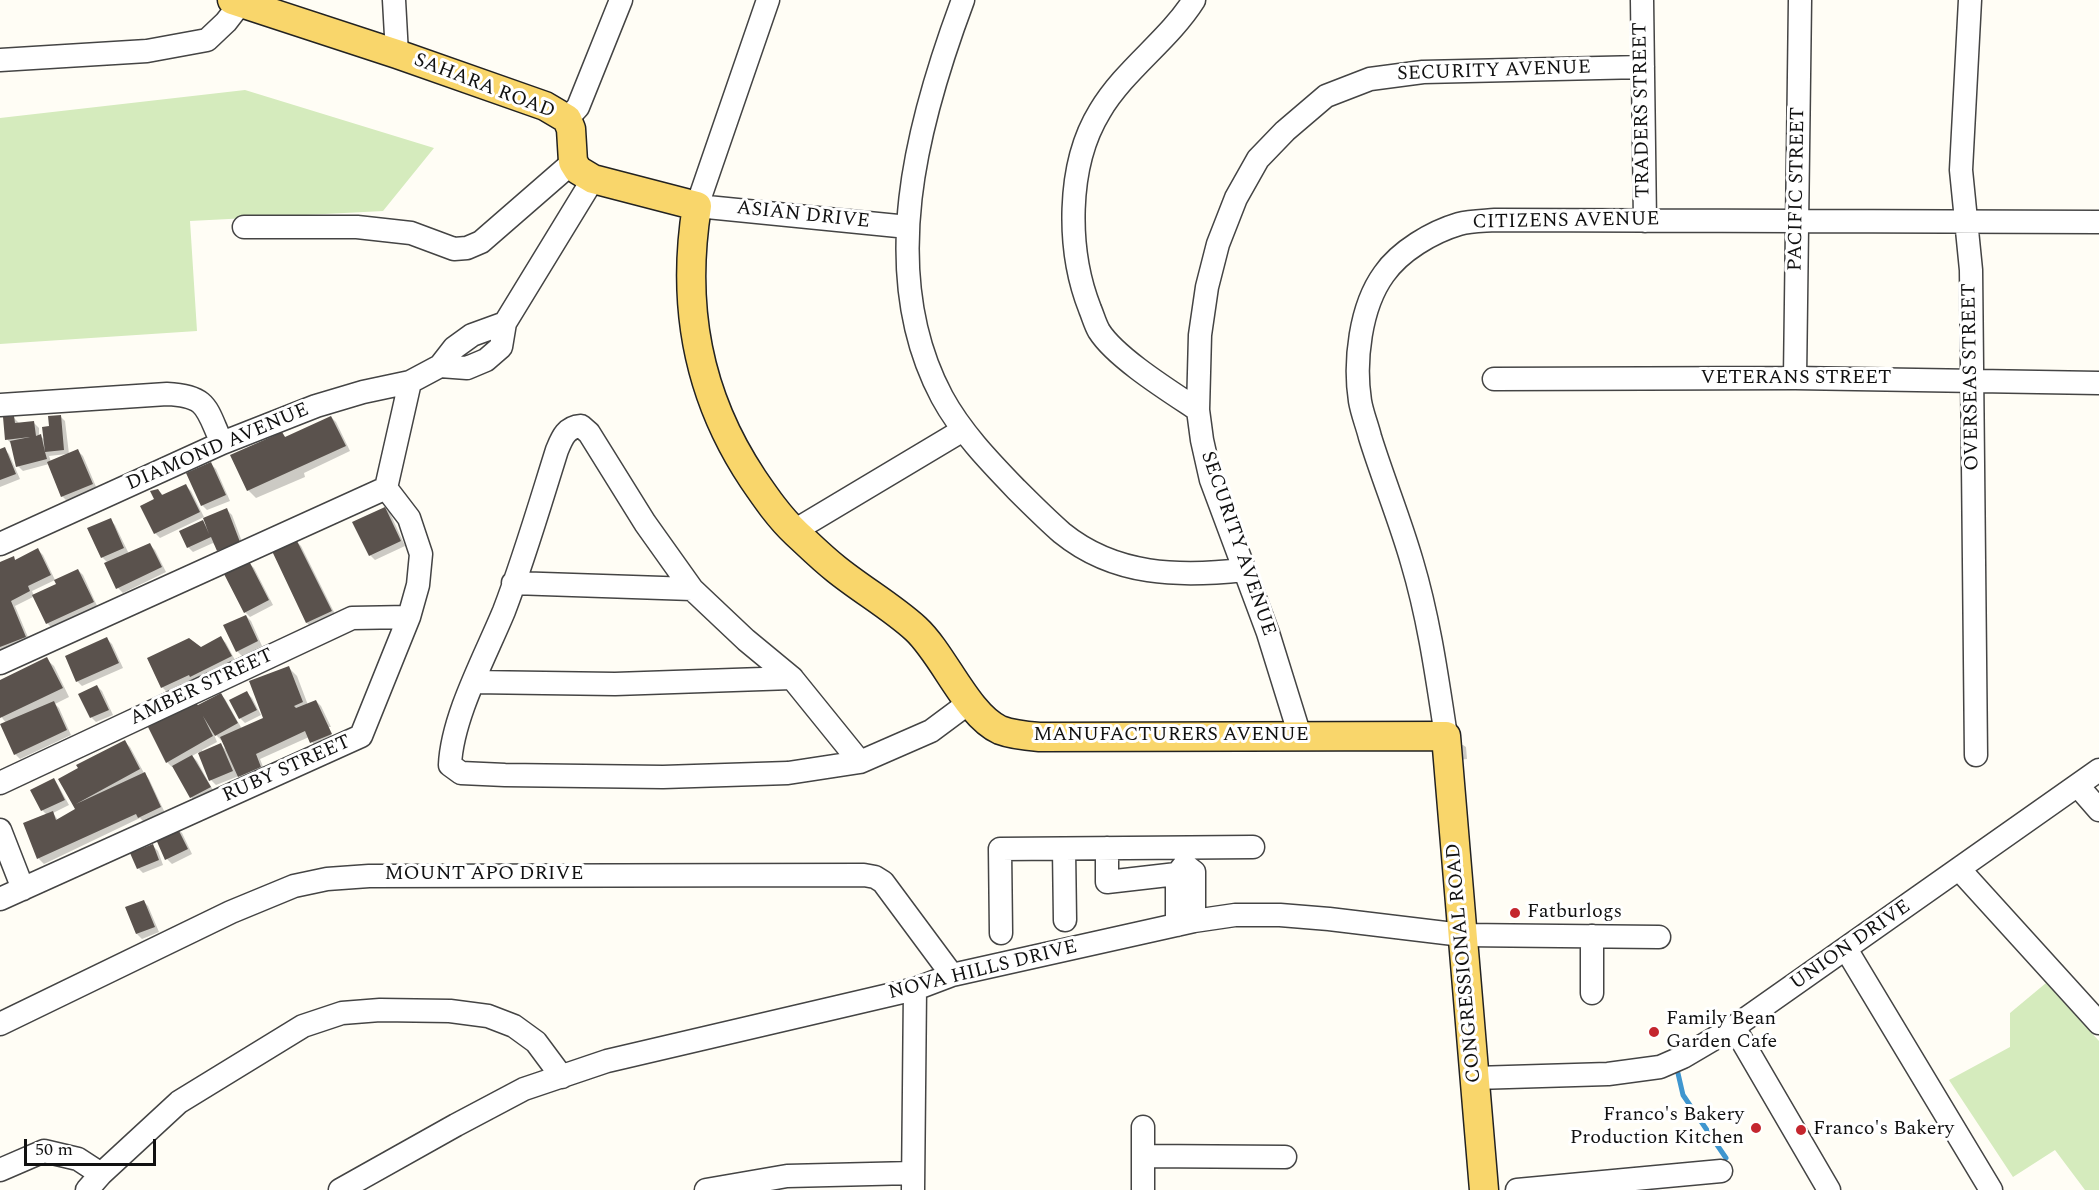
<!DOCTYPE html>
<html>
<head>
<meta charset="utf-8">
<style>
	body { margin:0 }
	#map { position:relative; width:2099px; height:1190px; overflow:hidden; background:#fffdf5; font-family:Spectral,serif }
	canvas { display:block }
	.scale { position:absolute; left:24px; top:1139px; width:132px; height:27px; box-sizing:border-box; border:3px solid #111; border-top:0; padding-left:8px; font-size:18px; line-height:21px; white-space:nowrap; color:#111; -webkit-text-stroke:4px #fff; paint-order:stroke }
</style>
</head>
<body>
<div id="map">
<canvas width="2099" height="1190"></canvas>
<div class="scale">50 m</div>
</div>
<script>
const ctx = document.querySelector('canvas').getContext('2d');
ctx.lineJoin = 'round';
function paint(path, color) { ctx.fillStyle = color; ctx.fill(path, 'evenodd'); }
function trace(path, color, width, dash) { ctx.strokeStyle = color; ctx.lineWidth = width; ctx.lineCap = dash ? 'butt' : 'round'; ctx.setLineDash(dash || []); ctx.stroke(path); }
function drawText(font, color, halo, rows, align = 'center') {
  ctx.font = font + ' Spectral,serif'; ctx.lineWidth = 6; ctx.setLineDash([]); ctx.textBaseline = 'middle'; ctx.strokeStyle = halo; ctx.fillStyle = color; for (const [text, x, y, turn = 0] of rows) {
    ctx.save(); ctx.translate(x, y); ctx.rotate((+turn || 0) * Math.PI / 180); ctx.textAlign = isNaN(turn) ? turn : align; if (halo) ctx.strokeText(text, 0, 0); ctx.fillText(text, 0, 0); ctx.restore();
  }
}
paint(new Path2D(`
	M245 90 434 148 383 211 190 221 197 331 0 344V118Z
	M2046 983 2099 1041V1190H2085L2055 1150 2013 1177 1949 1080 2010 1047V1013Z`), '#d5ebbd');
paint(new Path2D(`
	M60 416 65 421 69 454 78 451 83 456 97 489 67 501 62 496 49 464 23 471 18 466 12 445 7 439 14 418 19 423H34L39 428V435L44 439 51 427ZM67 454 51 462 49 456Z
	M331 417 336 422 350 451 304 473 305 477 256 498 248 490 282 433 286 438Z
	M4 449 9 454 20 479 0 487V451Z
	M211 464 216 469 230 501 207 510 202 505Z
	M186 486 191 491 204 517 160 538 155 533 158 490 164 496Z
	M385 508 390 513 405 546 375 560 370 555Z
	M227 510 232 515 244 547 223 555 213 543 193 552 188 547 202 522 209 529Z
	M110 520 115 525 129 554 150 545 155 550 166 572 123 593 118 588 108 563 102 557Z
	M296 541 301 546 336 616 312 628 307 623 274 552Z
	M38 550 43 555 55 580 32 591 34 596 58 585 78 570 83 575 98 608 52 628 47 623 35 596 15 606 30 642 0 654V564L13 558 16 561Z
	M249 563 254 568 273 605 250 617 245 612Z
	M246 616 251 621 262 646 242 656 237 651Z
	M221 638 226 643 236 662 196 681 194 680 167 692 162 687 201 648Z
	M107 639 112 644 123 668 82 686 77 681Z
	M46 659 54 666 69 697 55 704 59 708 71 735 20 759 15 754 6 723 0 715V682Z
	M289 668 297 676 308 705 316 701 321 706 331 727H328L332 737 314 745 309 737 260 759 265 772 245 781 239 776 216 785 211 780 199 752 192 756 197 761 214 792 196 802 191 797 174 766 172 767 167 762 198 707 220 694 225 699 242 729 265 718ZM213 732 221 740 223 739 229 753 221 745 203 752 202 750 217 742Z
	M97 686 102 691 113 715 96 722 91 717Z
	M247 693 252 698 261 715 245 723 240 718Z
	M125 742 130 747 144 773 149 779 165 813 144 822 140 818 44 864 39 859 25 823 47 815 43 811 32 791 54 780 58 785 69 805 53 813 58 820 77 810 60 779Z
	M1454 745H1463L1466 747 1467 759 1458 760Z
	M177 828 182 833 192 854 172 864 167 859Z
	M153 846 158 851 163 865 143 873 138 868Z
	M143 901 148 906 159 932 142 939 137 934 127 907Z`), '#0003');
trace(new Path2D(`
	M1677 1069 1683 1095 1726 1158`), '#3f96cf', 5);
paint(new Path2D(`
	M61 415 64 450 45 452 47 459 16 467 10 441 30 437 5 440 3 417 14 416 15 423 34 421 36 436 41 434 45 452 42 427 49 426 48 416Z
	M331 416 346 446 247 491 230 455 282 432 285 437Z
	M5 447 16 474 0 480V449Z
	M78 449 93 484 61 497 47 462Z
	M211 462 226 495 201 506 186 473Z
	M186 484 200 512 154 534 140 506 154 499 150 491 158 489 162 495Z
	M385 507 401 541 369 556 352 522Z
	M227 508 240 542 217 551 211 537 187 548 179 531 203 520 209 534 203 518Z
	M111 518 124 548 101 558 87 528Z
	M296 539 332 611 306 623 272 551Z
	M150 543 162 567 116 589 104 563Z
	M38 548 51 575 28 586 30 591 11 601 26 637 0 647V562L14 556 15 560Z
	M249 561 269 600 244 613 224 574Z
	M78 569 94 602 46 624 32 595 56 584 54 580Z
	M246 615 258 641 236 652 223 625Z
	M221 636 232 656 190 677 189 675 161 688 147 658 189 638 201 647Z
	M107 637 119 663 76 682 65 656Z
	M47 657 63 688 0 718V680Z
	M289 666 303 702 294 706 296 708 316 700 332 734 310 743 305 731 256 754 261 767 238 777 220 737 263 718 249 681Z
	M97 685 109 710 90 718 78 694Z
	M247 691 257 710 239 719 229 700Z
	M221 693 238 723 215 736 203 716 213 736 166 763 148 727 194 702 198 705Z
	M54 701 67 730 14 755 0 724Z
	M125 740 140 769 76 804 145 772 161 807 138 818 136 814 37 859 23 823 53 811 56 820 75 809 58 779 78 768 76 765Z
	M221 743 233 771 209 781 198 753Z
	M192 755 211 787 190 798 172 766Z
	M54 778 65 800 41 811 30 790Z
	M177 827 188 849 165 860 155 837Z
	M153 844 159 860 137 869 130 853Z
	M144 900 155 927 136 934 125 907Z`), '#5a524d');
const minor = new Path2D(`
	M394 0 397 54
	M768 0 697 206 908 227
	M963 0C917 123 876 273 942 397 961 432 989 461 1016 489 1031 504 1046 519 1062 533 1115 576 1179 577 1244 570
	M1194 0C1168 41 1125 69 1100 111 1066 166 1067 251 1090 309 1093 316 1095 324 1099 331 1116 358 1171 392 1198 410
	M1642 0 1645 221
	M1970 0 1961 170 1971 270 1976 755
	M0 60 147 51 207 40 226 22 243 0
	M567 119 578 107 621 0
	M244 227H357L411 233 454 249 467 248 481 242 573 162
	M440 366 467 368 486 360 501 347 505 323 593 179
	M1795 378 1800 0
	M1494 379 1795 378 2099 383
	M0 405 167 394C209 396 206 409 222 443
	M794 531 963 430
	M0 544 222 443 316 406 363 392 410 382 440 366 454 348 472 335 505 323
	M513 583 692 589
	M0 663 386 488 410 382
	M473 682 615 684 792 678
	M1300 736 1268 633 1211 480 1202 440 1198 410 1200 335 1207 287 1218 244 1236 198 1258 159 1285 131 1326 96 1370 79 1423 72 1643 67
	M1446 736C1437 677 1429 619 1412 562 1400 520 1383 479 1370 437 1367 425 1362 413 1360 401 1354 362 1360 307 1384 274 1400 251 1432 232 1459 224 1470 221 1483 221 1495 220L2099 222
	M860 762 792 678 746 640 692 589 645 523 589 433 581 426C566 427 562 438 557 450 540 504 524 559 504 611 485 657 452 717 450 765L461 773 505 775 663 777 788 773 860 762 931 731 970 702
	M0 783 352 618 409 617
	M2078 786 2099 810
	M0 830 23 889
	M1107 848V882L1194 872
	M1064 849 1065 920
	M1185 865 1194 872V921
	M1959 869 2099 1023
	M0 899 361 736 409 617 418 585 421 554 409 518 386 488
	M1177 925V874L1185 864
	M1001 933 1000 849 1253 847
	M1592 936V993
	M1846 949 1991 1190
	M0 1024 231 912 294 886 327 879 369 876 864 875 875 877 883 882 952 975
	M1734 1027 1829 1190
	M1475 1078 1608 1074 1660 1067 1683 1057 1734 1027 2099 770
	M1143 1127V1190
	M1143 1156 1285 1157
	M0 1170 44 1151 78 1159 101 1174
	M87 1190 101 1174 179 1102 303 1026 342 1013 380 1010 450 1011 488 1016 514 1026 536 1042 562 1077
	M340 1190 456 1125 524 1089 607 1061 915 989 952 975 1194 921 1235 915H1280L1329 919 1462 935 1659 937
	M706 1190 787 1176 913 1173
	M913 1190 915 989
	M1517 1190 1721 1171`);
const major = new Path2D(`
	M232 0 397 54 545 106 567 119 571 129 573 162 578 170 593 179 697 206C681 305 697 395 753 479 766 498 779 517 796 533 809 545 822 558 836 569 862 590 892 607 916 629 944 655 967 715 1000 730 1013 735 1027 736 1040 737L1446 736 1484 1190`);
trace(minor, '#444', 25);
trace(major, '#222', 31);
trace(minor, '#fff', 22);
trace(major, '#f9d66b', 28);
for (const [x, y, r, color] of [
	[1515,913,6,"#c4262e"],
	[1654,1032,6,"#c4262e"],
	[1756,1128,6,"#c4262e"],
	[1801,1130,6,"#c4262e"]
]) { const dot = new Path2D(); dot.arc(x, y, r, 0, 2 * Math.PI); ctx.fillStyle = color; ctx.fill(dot); trace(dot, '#fff', 2); }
drawText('20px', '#111', '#fff', [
	["SECURITY AVENUE",1494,72,-2],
	["SAHARA ROAD",484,87,21],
	["TRADERS STREET",1643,110,-91],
	["PACIFIC STREET",1798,189,-89],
	["ASIAN DRIVE",803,216,6],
	["CITIZENS AVENUE",1566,222,-1],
	["OVERSEAS STREET",1972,377,-91],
	["VETERANS STREET",1796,379],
	["DIAMOND AVENUE",218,448,-23],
	["SECURITY AVENUE",1237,544,71],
	["AMBER STREET",202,688,-25],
	["MANUFACTURERS AVENUE",1171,736],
	["RUBY STREET",287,770,-24],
	["MOUNT APO DRIVE",484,875],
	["UNION DRIVE",1851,946,-35],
	["CONGRESSIONAL ROAD",1465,963,-95],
	["NOVA HILLS DRIVE",983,971,-14]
]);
drawText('20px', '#111', '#fff', [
	["Fatburlogs",1527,913],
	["Family Bean",1666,1020],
	["Garden Cafe",1666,1043],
	["Franco's Bakery",1744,1116,"right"],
	["Production Kitchen",1744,1139,"right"],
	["Franco's Bakery",1813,1130]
], 'left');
</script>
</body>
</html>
